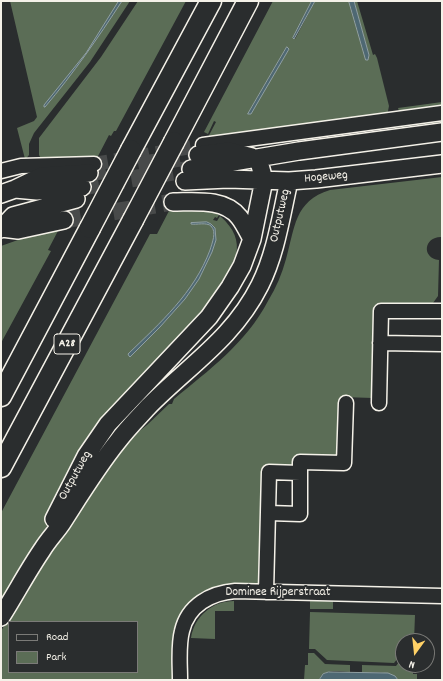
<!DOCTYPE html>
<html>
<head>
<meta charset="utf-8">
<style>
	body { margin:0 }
	#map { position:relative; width:443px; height:681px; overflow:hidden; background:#2a2d2e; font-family:Dekko,sans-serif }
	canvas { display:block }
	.frame { position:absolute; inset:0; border:2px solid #f4f1e8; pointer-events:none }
	.legend { position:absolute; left:8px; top:621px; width:130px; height:52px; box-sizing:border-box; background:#2a2d2e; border:1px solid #7b7b78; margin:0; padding:5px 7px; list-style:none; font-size:12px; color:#f4f1e8 }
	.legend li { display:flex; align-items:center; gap:8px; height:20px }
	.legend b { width:20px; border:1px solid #7b7b78 }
	.north { position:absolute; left:395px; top:633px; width:40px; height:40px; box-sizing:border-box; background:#2a2d2e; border:1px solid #7b7b78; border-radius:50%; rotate:195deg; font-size:11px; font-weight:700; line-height:16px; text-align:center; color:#f4f1e8 }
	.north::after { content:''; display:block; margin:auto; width:14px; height:18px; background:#ffd166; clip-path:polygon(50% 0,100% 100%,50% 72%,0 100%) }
</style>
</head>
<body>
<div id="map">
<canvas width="443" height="681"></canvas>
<div class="frame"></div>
<ul class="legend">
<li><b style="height:5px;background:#2a2d2e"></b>Road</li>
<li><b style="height:11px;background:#5b6d56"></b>Park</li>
</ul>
<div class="north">N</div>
</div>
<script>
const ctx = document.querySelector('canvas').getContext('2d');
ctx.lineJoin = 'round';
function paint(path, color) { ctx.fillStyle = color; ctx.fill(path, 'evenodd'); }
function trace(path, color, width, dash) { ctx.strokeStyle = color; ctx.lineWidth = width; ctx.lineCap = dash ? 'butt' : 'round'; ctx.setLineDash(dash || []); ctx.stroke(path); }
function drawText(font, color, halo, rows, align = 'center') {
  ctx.font = font + ' Dekko,sans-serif'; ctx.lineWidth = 4; ctx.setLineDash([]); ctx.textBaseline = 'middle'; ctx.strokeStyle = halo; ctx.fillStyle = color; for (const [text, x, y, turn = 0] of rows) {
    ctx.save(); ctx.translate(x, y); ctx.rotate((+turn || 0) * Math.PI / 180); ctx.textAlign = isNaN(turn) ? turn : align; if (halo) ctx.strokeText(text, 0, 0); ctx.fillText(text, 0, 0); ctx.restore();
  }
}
paint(new Path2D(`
	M10 1H130L90 62 34 133 29 144V155L23 162 25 159 17 128 34 121 37 117Z
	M138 1H186L116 131H114L111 136 109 135 96 160 41 159 39 155V138L101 57Z
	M273 1H312L293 38 295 39 315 1H349L366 59 368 60 369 55 354 1H357L373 55 375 54 377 58 389 106 387 116 206 141 216 122 214 121 208 134 204 132ZM287 47 289 49 261 95 248 114Z
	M442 102V109L400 114 398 108Z
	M442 117V122L321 136Z
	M442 177V237C424 236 421 258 439 260L438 296 433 303 427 306 377 305 376 352 373 398 342 397 340 457 295 456 294 468H263L262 586C238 585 221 583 200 595L173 680H1V631L58 535 117 449 147 425 169 404H172L174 399C209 370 246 343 268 301 276 288 282 274 286 259 295 228 294 201 330 190ZM9 622H137V672H9Z
	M170 209H205L219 215 217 218 215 217 213 220 217 221 220 216C250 242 234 265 219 293L66 485 46 528 1 603V513L150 234H157Z
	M59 229 48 250 51 251 1 343V246L29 236Z
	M310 599H333V609H310Z
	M234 601V611H215V639L191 638C194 617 212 601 234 601Z
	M310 612 415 615 414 641H403V652L394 663 327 660 315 649H309Z
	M308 653H314L325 664 350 665V672C339 672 324 668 319 680H304L305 665H308Z
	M403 657V665H413V674H417V680H398C390 670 374 673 362 673V665L396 666Z`), '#5b6d56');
const water = new Path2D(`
	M119 1H122C98 38 73 74 45 107H44V105L86 53Z
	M312 1H315L294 39 293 38Z
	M349 1H354L369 55 368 60H366Z
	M287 47 289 49 251 114H248Z
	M207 222 211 224 215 228 216 240 212 252 199 279 185 299 160 327 130 357 129 356 128 354C160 323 194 293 210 250 212 243 217 232 211 226 207 222 196 225 191 224V223Z
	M329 672 388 673 395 676 398 680H319L323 674Z`);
paint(water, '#4e6873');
trace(water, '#909fa2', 1);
trace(new Path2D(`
	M94 164 203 145`), '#484a4a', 14, [14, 7]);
trace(new Path2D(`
	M89 173 198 155
	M82 187 191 169
	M64 220 173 202`), '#484a4a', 17, [17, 8]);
const minor = new Path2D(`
	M203 145 442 113
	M1 171 21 166 94 164
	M380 343 442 344
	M379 403 381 311H442
	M269 513 300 514V462L344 463 346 403
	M266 592 269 472 300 473
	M180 680C180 664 178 646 182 631 188 605 211 593 235 591L442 596`);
const major = new Path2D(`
	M198 155 229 151 252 157
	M191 169 299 151 442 132
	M185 181 228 179 289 181 316 179 442 164
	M15 189 37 191 82 187
	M1 194 15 189 42 176 89 173
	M173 202C195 202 224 198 239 217 244 223 248 232 252 239
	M2 228 18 230 64 220
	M1 229 13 216 76 199
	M54 519 86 456 108 424 209 317 230 287 242 266 252 239 264 180 258 158
	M1 617C15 595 27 572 42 550 48 540 56 532 62 523 80 495 97 467 118 441 127 429 138 418 148 407 188 366 233 339 260 285 276 253 281 216 289 181`);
const highway = new Path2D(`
	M174 142 248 1
	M131 150 211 1
	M1 396 90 228
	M1 467 133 220`);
trace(minor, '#f4f1e8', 17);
trace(major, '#f4f1e8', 20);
trace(highway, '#f4f1e8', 23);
trace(minor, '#2a2d2e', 14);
trace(major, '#2a2d2e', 17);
trace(highway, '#2a2d2e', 20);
const highwayBridge = new Path2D(`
	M133 220 174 142
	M90 228 131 150`);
trace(highwayBridge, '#f4f1e8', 23, []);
trace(highwayBridge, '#2a2d2e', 20);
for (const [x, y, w] of [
	[67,344,26]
]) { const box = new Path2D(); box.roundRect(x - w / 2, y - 10, w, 20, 3); ctx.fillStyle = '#2a2d2e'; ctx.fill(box); trace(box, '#f4f1e8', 1); }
drawText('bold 12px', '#f4f1e8', null, [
	["A28",67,344]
]);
drawText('13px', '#f4f1e8', '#2a2d2e', [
	["Hogeweg",326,178,-5],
	["Outputweg",281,216,-77],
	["Outputweg",76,476,-61],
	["Dominee Rijperstraat",278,593]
]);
</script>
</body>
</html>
